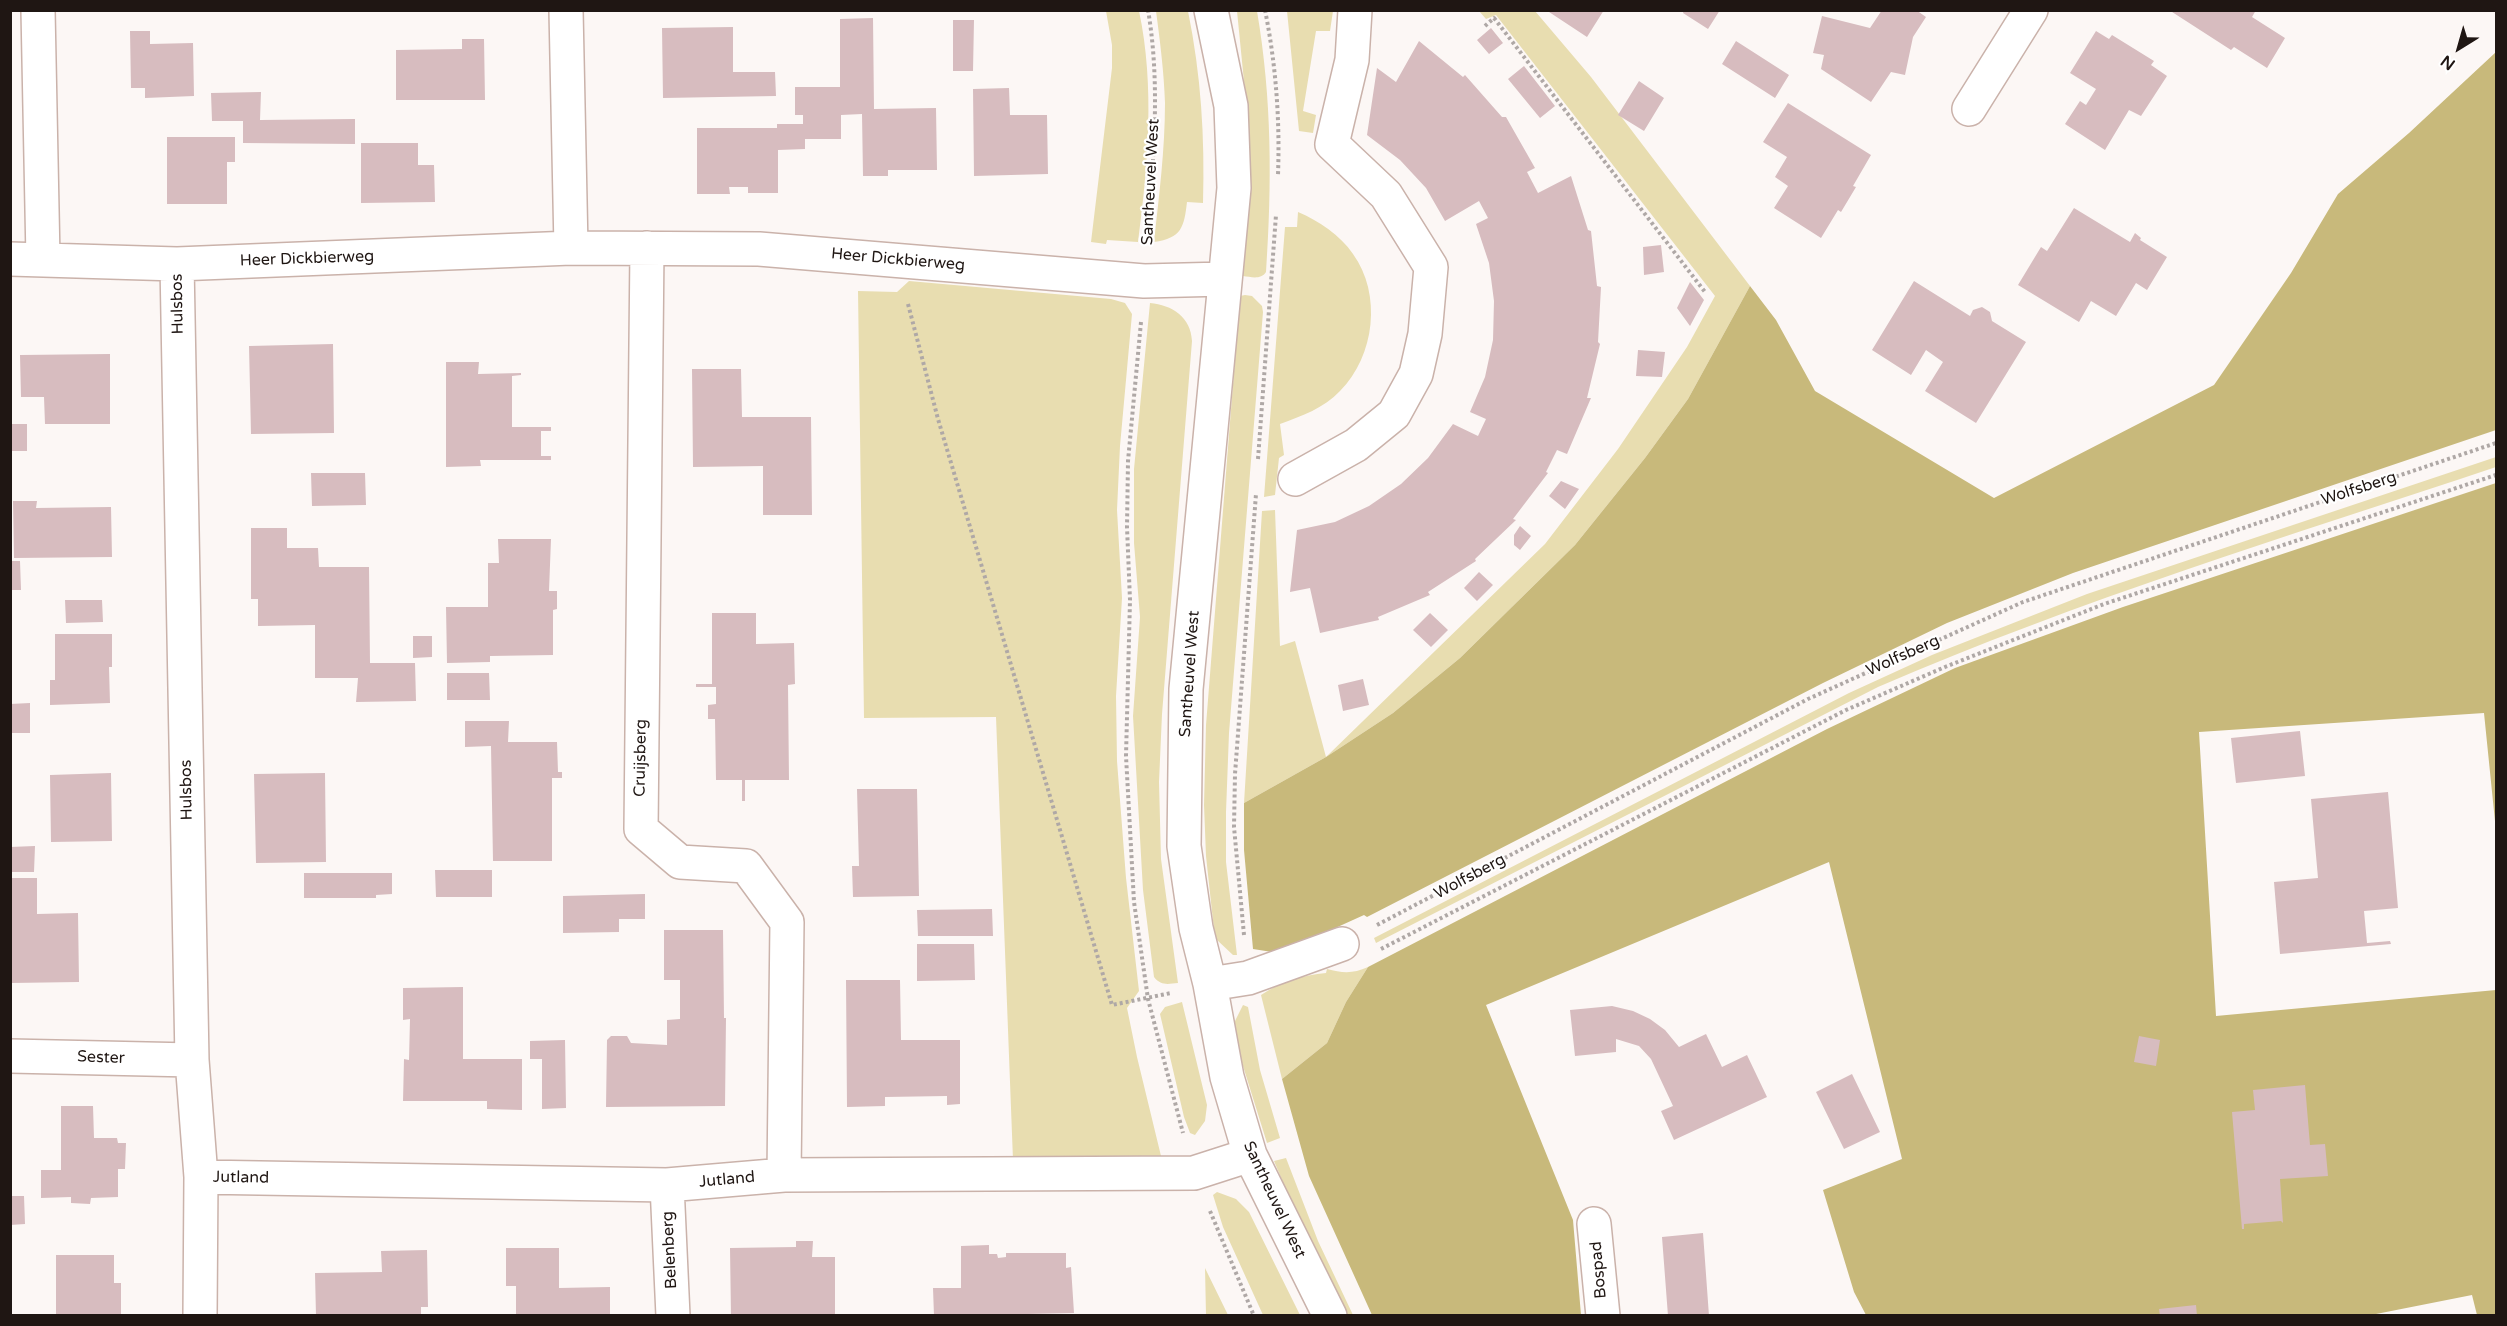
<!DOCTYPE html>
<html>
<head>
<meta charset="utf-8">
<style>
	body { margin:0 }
	#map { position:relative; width:2507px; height:1326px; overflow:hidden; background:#fcf7f5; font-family:"Varela Round",sans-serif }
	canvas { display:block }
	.frame { position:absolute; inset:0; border:12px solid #1f1613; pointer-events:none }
	.north { position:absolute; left:2429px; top:18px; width:60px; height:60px; -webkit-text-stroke:4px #fff; paint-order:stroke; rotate:217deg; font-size:16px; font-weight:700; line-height:24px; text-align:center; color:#1f1613 }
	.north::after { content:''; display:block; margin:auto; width:21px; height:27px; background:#1f1613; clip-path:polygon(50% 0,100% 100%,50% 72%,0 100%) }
</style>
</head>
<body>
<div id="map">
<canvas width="2507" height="1326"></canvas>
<div class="frame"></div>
<div class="north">N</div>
</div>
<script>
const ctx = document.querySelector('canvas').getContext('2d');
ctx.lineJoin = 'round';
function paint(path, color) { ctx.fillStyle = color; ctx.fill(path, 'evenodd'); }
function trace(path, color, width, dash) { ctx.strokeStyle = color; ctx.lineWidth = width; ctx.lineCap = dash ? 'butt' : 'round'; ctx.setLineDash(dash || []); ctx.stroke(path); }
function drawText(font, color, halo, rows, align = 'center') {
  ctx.font = font + ' "Varela Round",sans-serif'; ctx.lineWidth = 4.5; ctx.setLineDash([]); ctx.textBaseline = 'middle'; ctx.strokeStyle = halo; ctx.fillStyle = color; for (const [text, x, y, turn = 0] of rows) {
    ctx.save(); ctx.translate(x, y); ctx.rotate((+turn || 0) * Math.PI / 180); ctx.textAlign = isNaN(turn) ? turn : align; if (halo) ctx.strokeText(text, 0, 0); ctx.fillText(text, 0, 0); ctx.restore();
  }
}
paint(new Path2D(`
	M1106 11H1139C1155 86 1148 166 1138 242L1107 240 1106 244 1091 242 1112 68V45Z
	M1156 11H1188C1201 75 1205 137 1203 203L1187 202C1184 227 1182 238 1154 242 1159 196 1165 150 1165 103 1164 72 1160 41 1156 11Z
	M1237 11H1257C1272 99 1272 183 1266 272 1261 280 1251 277 1243 276L1250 142Z
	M1287 11H1333L1330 31H1316L1303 111 1316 115 1313 133 1299 131Z
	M1479 11H1535L1591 77 1750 286 1688 399 1645 458 1575 545 1460 658 1393 713 1326 757 1244 803 1262 511 1275 510 1280 646 1295 641 1326 757 1545 544 1618 449 1687 347 1715 296 1496 15 1486 19Z
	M1298 212C1319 221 1340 235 1353 254 1382 294 1375 356 1340 391 1324 408 1302 416 1280 424L1284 455 1279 458 1275 495 1264 497 1285 227H1297Z
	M909 281 1111 299 1125 303 1132 314 1120 446 1117 510 1122 598 1116 696 1117 761 1126 878 1139 991 1127 1008 1137 1057 1161 1156 1013 1160 996 717 864 718 858 291 897 292Z
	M1245 295 1252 296 1262 306 1263 312 1229 733 1226 812V862L1237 955H1233L1217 940 1214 930 1206 856 1204 805 1206 725 1240 296Z
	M1150 303C1172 305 1191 317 1192 341L1162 714 1159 782 1161 859 1178 983C1168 984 1161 986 1154 977L1143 890 1133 716 1140 617 1134 543V469Z
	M2496 457V467C2289 536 2079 600 1878 687L1376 943 1374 938 1849 693 1932 655 2087 594Z
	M1368 967 1346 1002 1327 1043 1282 1079 1261 995C1280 982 1303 975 1326 973L1327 969C1342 973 1353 974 1368 967Z
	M1182 1002 1207 1105 1205 1121 1195 1135 1190 1133 1184 1117 1160 1014 1165 1007Z
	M1243 1005 1248 1007 1260 1070 1280 1138 1267 1143 1238 1050 1234 1023Z
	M1286 1158 1318 1241 1353 1315H1347L1301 1225 1274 1161Z
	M1217 1192 1236 1199 1249 1212 1300 1315H1263L1223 1227 1213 1195Z
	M1205 1268 1228 1315H1206Z`), '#e8ddb0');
paint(new Path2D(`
	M2496 52V430L2073 573 1947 623 1823 683 1367 917 1364 915 1300 944 1272 952 1253 949 1244 850V803L1326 757 1393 713 1460 658 1575 545 1645 458 1688 399 1750 286 1776 320 1815 391 1994 498 2214 385 2291 273 2338 194 2409 133Z
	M2496 483V831L2484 713 2199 732 2216 1016 2496 990V1315H2477L2472 1295 2366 1316 1866 1315 1854 1292 1823 1190 1902 1159 1829 862 1486 1005 1573 1220 1581 1315H1372L1309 1176 1282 1079 1327 1043 1346 1002 1368 967 1827 729 1955 668 2123 607Z`), '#c8b97b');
paint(new Path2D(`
	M1546 10H1604L1587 37Z
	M1684 10H1720L1708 29 1683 13Z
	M1882 10H1916L1926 17 1913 37 1905 75 1891 72 1871 102 1821 69 1824 55 1813 53 1822 16 1870 28Z
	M2169 10H2256L2252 17 2285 38 2267 68 2234 47 2231 50Z
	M873 18 874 109 936 108 937 170H888V176H863L862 114 841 115V139H805V149L778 150V193H748V187H729L730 194H697V128H777V124H803V115H795V87H840V19Z
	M953 20H974L973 71H953Z
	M733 27V72H775L776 96 663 98 662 28Z
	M1491 28 1503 43 1489 54 1477 40Z
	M130 31H150V44L193 43 194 96 145 98V88H131Z
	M2096 31 2109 39 2112 35 2154 61 2151 65 2167 76 2141 116 2129 110 2105 150 2065 124 2080 101 2086 105 2096 89 2070 73Z
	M462 39H484L485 100H396V50L462 49Z
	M1419 41 1463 77 1465 75 1502 117H1506L1535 168 1527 172 1538 193 1571 176 1588 230 1591 231 1597 286 1601 287 1598 342 1600 344 1587 398H1591L1567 454 1557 450 1546 472 1548 473 1513 519 1516 520 1475 559 1476 561 1428 592 1430 595 1378 617 1379 620 1320 633 1310 588 1290 592 1297 530 1335 522 1369 506 1401 484 1428 458 1453 424 1478 436 1486 419 1470 412 1485 377 1493 340 1494 301 1489 263 1476 224 1488 218 1479 201 1445 221 1426 188 1400 160 1367 135 1377 68 1396 82Z
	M1736 41 1789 75 1775 98 1722 64Z
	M1524 66 1555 106 1540 118 1508 79Z
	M1639 81 1664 98 1644 131 1618 115Z
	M1009 88 1010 115H1047L1048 174 974 176 973 89Z
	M261 92 260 120 355 119V144L243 143V121H212L211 93Z
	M1788 103 1871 155 1853 186 1856 187 1841 212 1838 210 1821 238 1774 208 1788 186 1775 177 1787 157 1763 142Z
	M167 137H235V162H227V204H167Z
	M361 143H418V165H434L435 202 361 203Z
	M2074 208 2130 242 2135 233 2141 238 2140 240 2167 257 2147 290 2136 283 2116 316 2091 301 2079 322 2018 285 2041 247 2047 251Z
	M1661 245 1664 272 1644 275 1643 247Z
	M1914 281 1970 316 1973 310 1982 307 1990 312 1992 321 2026 342 1976 423 1925 391 1943 362 1926 350 1911 375 1872 350Z
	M1690 282 1704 300 1690 326 1677 308Z
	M333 344 334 433 251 434 249 346Z
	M1638 350 1665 352 1662 377 1636 376Z
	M110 354V424H45L44 397H21L20 355Z
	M446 362H479L478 374 521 373V375L512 376V427H551V431H541V456H551V460H480L481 466 446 467Z
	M692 369H741L742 417H811L812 515H763V466L693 467Z
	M10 424H27V451H10Z
	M311 473H365L366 505 312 506Z
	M1561 481 1579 489 1565 509 1549 496Z
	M13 501H37L36 508 111 507 112 557 14 558Z
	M1520 526 1531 536 1520 550 1514 545V535Z
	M251 528H287V548H318L319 567H369L370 663H415L416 701 356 702 358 678H315V625L258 626V599H251Z
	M498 539H551L549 591H557V609L553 610V655L490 656V662L447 663 446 607H488V563H499Z
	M10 561H20L21 590H10Z
	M1479 572 1493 585 1477 601 1464 588Z
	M65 600H102L103 622 66 623Z
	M712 613H756V644L794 643 795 684 788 685 789 780H745V801H742V780H716L715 719H708V705L716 704V687H696V684H712Z
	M1430 613 1448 630 1431 647 1413 630Z
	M55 634H112V667H109L110 703 50 705V680H55Z
	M413 636H432V657L413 658Z
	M447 673H489L490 700H447Z
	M1363 679 1369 705 1343 711 1338 685Z
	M30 703V733H10V704Z
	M465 721H509L508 742H557L558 772H562V778H552V861H493L491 746 465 747Z
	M2300 731 2305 776 2236 783 2231 738Z
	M111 773 112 841 51 842 50 775Z
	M325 773 326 862 256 863 254 774Z
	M857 789H917L919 896 853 897 852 866H859Z
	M2388 792 2398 908 2364 911 2367 943 2390 941 2391 944 2280 954 2274 882 2318 878 2311 799Z
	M35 846 34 872H10V847Z
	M435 870H492V897H436Z
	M304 873H392V894L376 895V898H304Z
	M10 878H37V914L78 913 79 982 11 983Z
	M645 894V919H619V932L563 933V896Z
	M992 909 993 936H918L917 910Z
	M664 930H723L724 1018H726L725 1106 606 1107 607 1040 611 1036H627L631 1043 667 1045V1020L680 1019V980H664Z
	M917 944H974L975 980 917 981Z
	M846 980H900L901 1040H960V1104L947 1105V1096L885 1097V1106L847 1107Z
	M463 987V1059H522V1110L487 1109V1101H403L404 1059 409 1060 410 1019 403 1020V988Z
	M1612 1006 1633 1011 1650 1019 1665 1030 1679 1047 1706 1034 1722 1067 1747 1055 1767 1097 1674 1140 1661 1111 1673 1106 1651 1059 1639 1046 1616 1039V1052L1575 1056 1570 1010Z
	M2139 1036 2160 1040 2156 1066 2134 1062Z
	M565 1040 566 1108 542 1109V1059H530V1041Z
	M1852 1074 1880 1132 1844 1149 1816 1092Z
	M2305 1085 2310 1145 2325 1144 2328 1176 2280 1179 2283 1223 2281 1221 2244 1224V1229H2242L2232 1112 2255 1110 2253 1090Z
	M61 1106H93L94 1138H117L118 1143H126L125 1169H118V1197L91 1198 90 1204 71 1203V1197L41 1198V1170H61Z
	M10 1196H24L25 1224 10 1225Z
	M1703 1233 1709 1316H1668L1662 1237Z
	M796 1241H813L812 1257H835V1316H731L730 1248 796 1247Z
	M989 1245V1254H997L998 1258 1006 1257V1253H1066V1268L1071 1267 1074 1313 934 1316 933 1288H961V1246Z
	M506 1248H559V1288L610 1287V1316H516V1286H506Z
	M427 1250 428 1307H421V1316H316L315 1273 382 1272 381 1251Z
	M56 1255H114V1283H121V1316H56Z
	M2196 1305 2197 1316H2160L2159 1309Z`), '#d7bcbf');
const minor = new Path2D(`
	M38 10 43 259
	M566 10 571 248
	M1211 10 1231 106 1234 188 1186 689 1184 846 1196 928 1210 984 1227 1077 1250 1155 1330 1316
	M1969 109 2031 10
	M647 248 641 829 680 862 746 866 787 922 784 1175
	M10 259 177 264 571 248 759 249 1144 281 1225 279
	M177 264 192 1060 201 1177 200 1316
	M1295 479 1356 445 1394 414 1416 374 1425 334 1431 267 1386 195 1332 144 1352 60 1355 10
	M1210 984 1248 978 1342 944
	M10 1056 192 1060
	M201 1177 667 1185 784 1175 1194 1173 1250 1155
	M667 1185 673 1316
	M1594 1224 1603 1316`);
trace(minor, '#cab2aa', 36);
trace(new Path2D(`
	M1265 10C1276 65 1280 120 1278 175
	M1485 26 1494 18 1705 292
	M1147 240C1153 164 1161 86 1148 10
	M908 304 938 419 1112 1005 1171 993
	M1141 322 1128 461 1127 527 1130 600 1126 756 1134 902 1148 999 1183 1133
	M1258 459 1276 215
	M1377 925 1808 699 2023 602 2496 443
	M1244 935 1234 827 1235 774 1256 494
	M1381 949 1846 710 1945 667 2104 604 2496 475
	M1210 1211 1254 1316`), '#afa8a6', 4, [3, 3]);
trace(minor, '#fff', 33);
drawText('16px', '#1f1613', '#fff', [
	["Santheuvel West",1151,182,-87],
	["Heer Dickbierweg",307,259,-2],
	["Heer Dickbierweg",898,260,5],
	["Hulsbos",178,304,-91],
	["Wolfsberg",2359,489,-18],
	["Wolfsberg",1903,656,-24],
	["Santheuvel West",1190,674,-86],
	["Cruijsberg",641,758,-89],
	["Hulsbos",187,790,-91],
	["Wolfsberg",1470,877,-28],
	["Sester",101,1058,2],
	["Jutland",241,1178,1],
	["Jutland",727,1180,-5],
	["Santheuvel West",1274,1200,65],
	["Belenberg",670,1250,-93],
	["Bospad",1599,1270,-95]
]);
</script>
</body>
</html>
